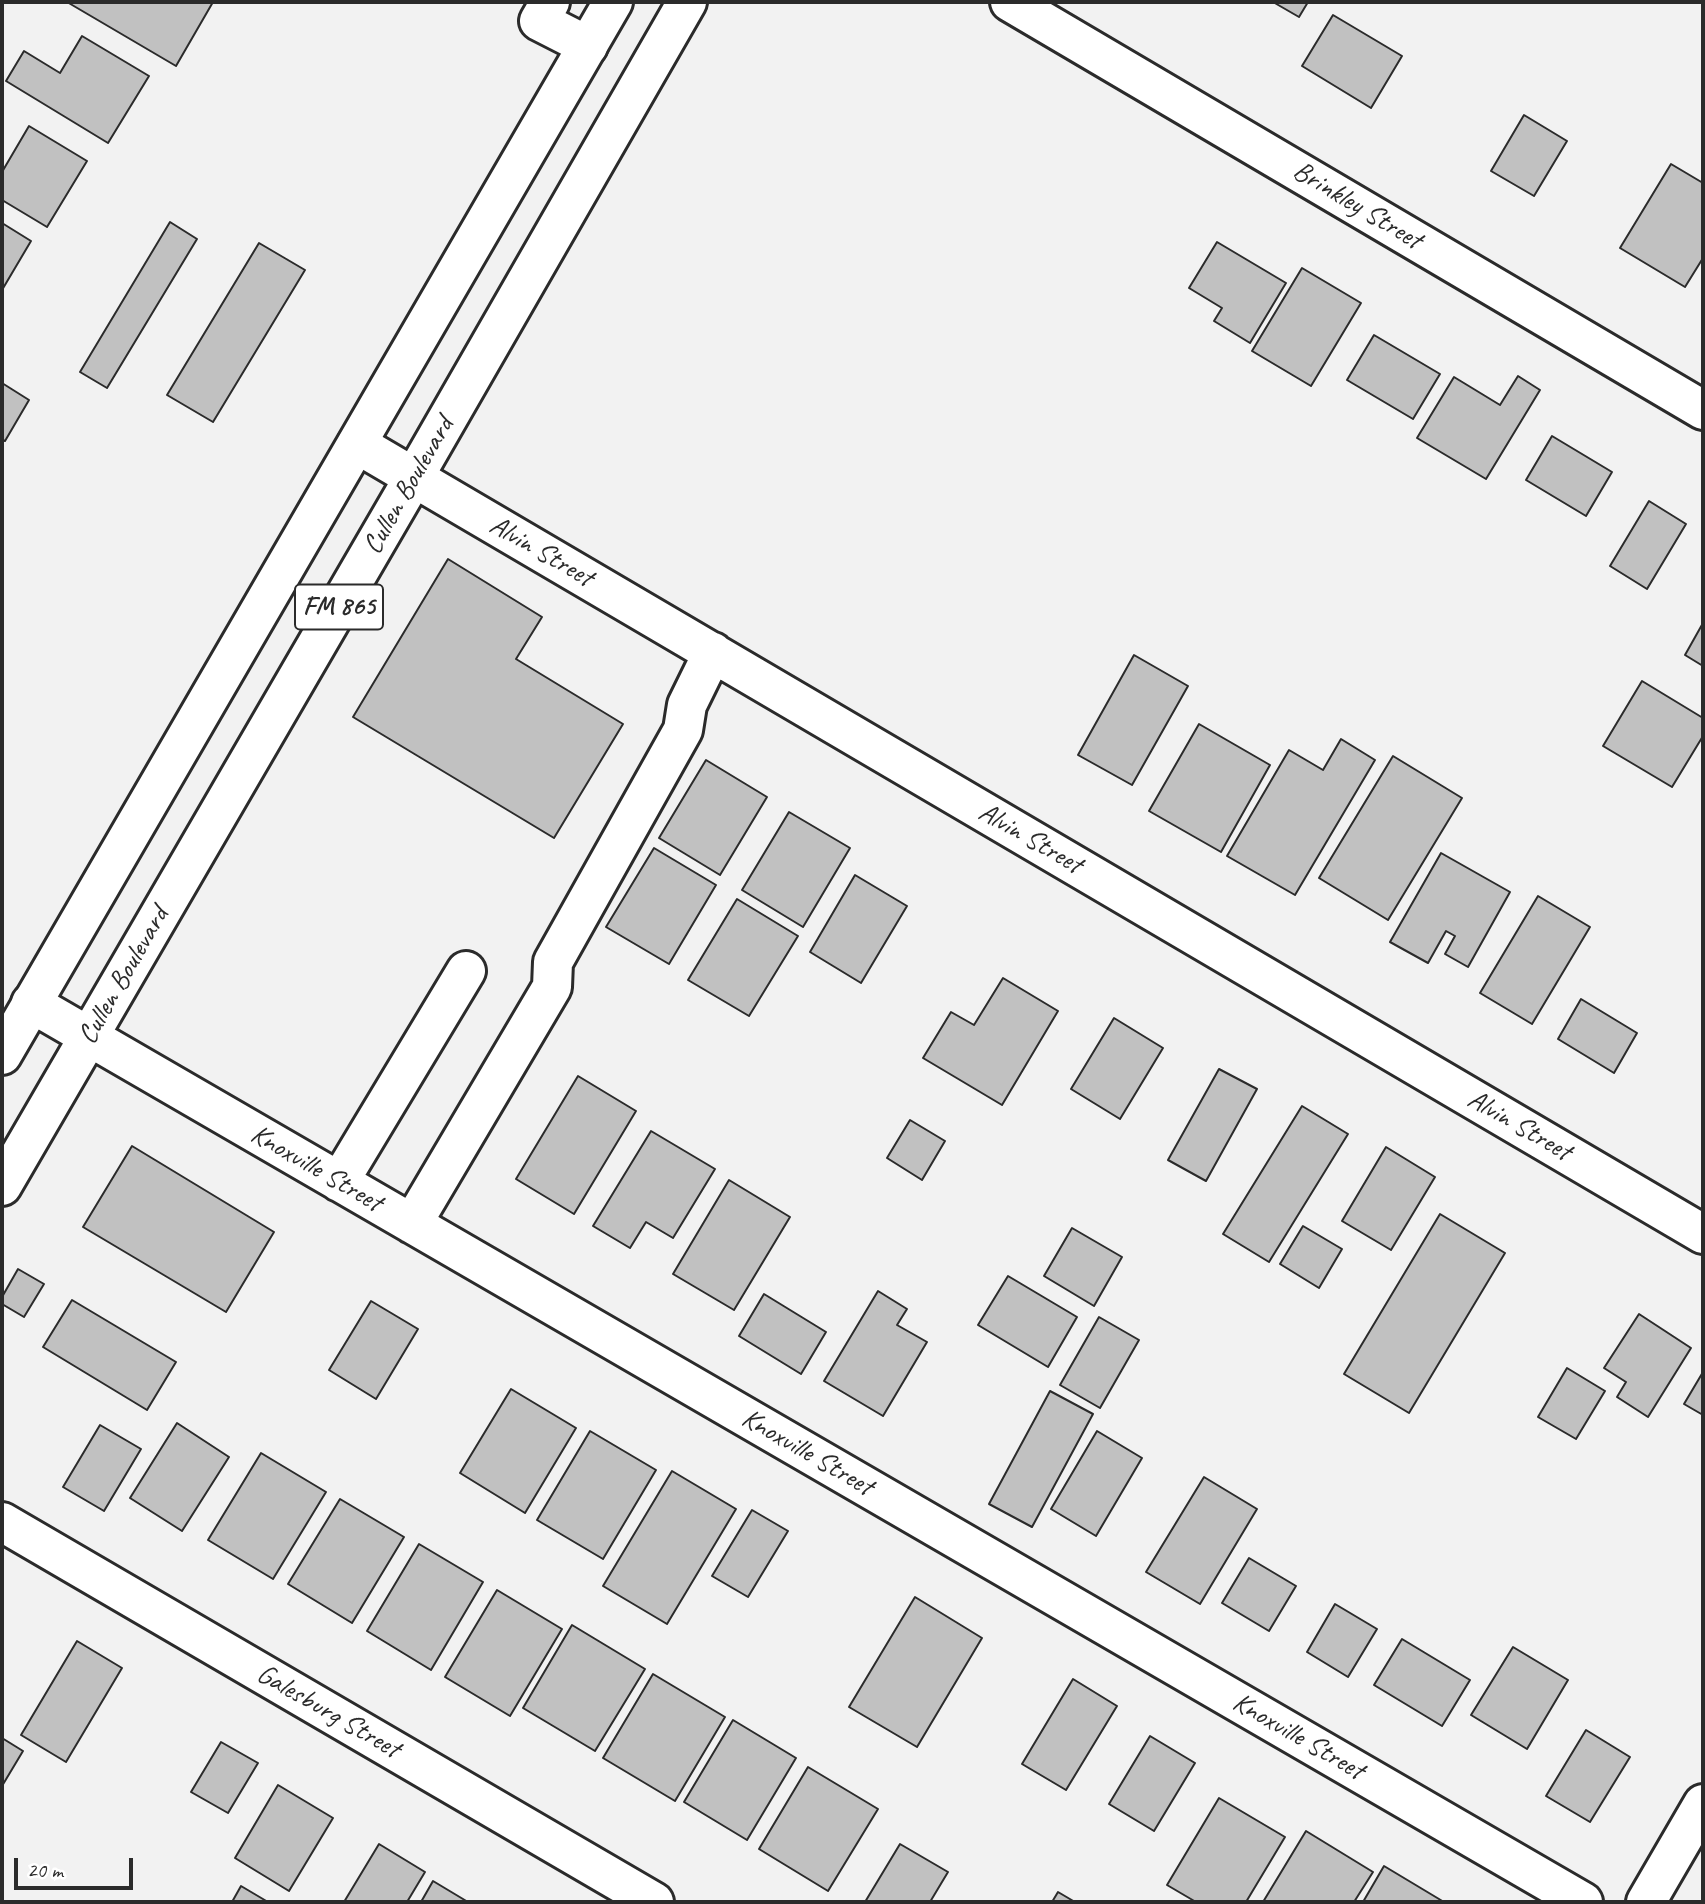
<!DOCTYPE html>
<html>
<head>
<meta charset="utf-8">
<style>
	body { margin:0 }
	#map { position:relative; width:1705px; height:1904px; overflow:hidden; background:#f2f2f2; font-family:Caveat,sans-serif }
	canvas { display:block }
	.frame { position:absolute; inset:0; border:4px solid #2b2b2b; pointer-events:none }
	.scale { position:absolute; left:14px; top:1858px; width:119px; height:32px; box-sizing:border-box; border:4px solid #2b2b2b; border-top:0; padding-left:9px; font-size:21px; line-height:24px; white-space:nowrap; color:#2b2b2b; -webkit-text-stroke:5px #fff; paint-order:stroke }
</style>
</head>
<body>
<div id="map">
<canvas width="1705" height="1904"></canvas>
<div class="frame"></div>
<div class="scale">20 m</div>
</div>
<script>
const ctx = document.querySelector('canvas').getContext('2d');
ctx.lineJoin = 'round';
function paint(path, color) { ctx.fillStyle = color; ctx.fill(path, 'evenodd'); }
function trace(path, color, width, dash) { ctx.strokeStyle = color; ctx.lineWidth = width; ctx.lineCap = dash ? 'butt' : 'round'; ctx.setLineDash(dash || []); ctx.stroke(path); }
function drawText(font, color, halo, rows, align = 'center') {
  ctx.font = font + ' Caveat,sans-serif'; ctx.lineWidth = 5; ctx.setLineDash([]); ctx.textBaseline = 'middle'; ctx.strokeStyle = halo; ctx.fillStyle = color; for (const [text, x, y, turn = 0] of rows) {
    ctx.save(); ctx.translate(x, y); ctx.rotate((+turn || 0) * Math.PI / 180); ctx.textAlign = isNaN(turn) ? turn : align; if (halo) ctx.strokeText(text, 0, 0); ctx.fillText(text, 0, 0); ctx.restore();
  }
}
const building = new Path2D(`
	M67 2H213L176 66Z
	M1273 2H1308L1299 17Z
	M1333 15 1402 56 1371 108 1302 66Z
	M82 36 149 76 108 143 6 81 24 51 60 73Z
	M1524 115 1567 141 1534 196 1491 171Z
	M29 126 87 161 47 227 2 200V172Z
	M1671 164 1703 183V258L1685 287 1620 248Z
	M170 222 197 239 107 388 80 372Z
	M2 223 31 241 2 290Z
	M1217 242 1286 283 1250 343 1214 321 1222 308 1189 288Z
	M259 243 305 270 213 422 167 395Z
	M1302 268 1361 303 1311 386 1252 351Z
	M1374 335 1440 374 1413 419 1347 380Z
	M1518 376 1540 390 1486 479 1417 438 1454 377 1500 405Z
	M2 383 29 400 5 441 2 440Z
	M1552 436 1612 472 1586 516 1526 480Z
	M1649 501 1686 524 1647 589 1610 566Z
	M448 559 542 617 516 659 623 724 554 838 353 717Z
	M1703 623V666L1685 655Z
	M1134 655 1188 686 1132 785 1078 755Z
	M1642 681 1703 718V736L1672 787 1603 746Z
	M1199 724 1270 765 1221 852 1149 811Z
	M1341 739 1375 760 1295 895 1227 856 1289 750 1323 770Z
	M1393 756 1462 798 1388 920 1319 878Z
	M706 760 767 797 720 875 659 838Z
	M789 812 850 848 803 927 742 890Z
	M654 848 716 885 669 964 606 927Z
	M1441 853 1510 892 1468 967 1445 954 1455 936 1446 931 1428 963 1390 942Z
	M855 875 907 906 861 983 810 952Z
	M1538 896 1590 927 1532 1024 1480 993Z
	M737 899 798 936 749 1016 688 980Z
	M1003 978 1058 1011 1002 1105 923 1058 951 1012 974 1025Z
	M1581 999 1637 1033 1614 1073 1558 1039Z
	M1114 1018 1163 1048 1120 1119 1071 1089Z
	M1219 1069 1257 1089 1206 1181 1168 1160Z
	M578 1076 636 1111 574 1214 516 1179Z
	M1302 1106 1348 1134 1269 1262 1223 1234Z
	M910 1120 945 1141 922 1180 887 1158Z
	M651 1131 715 1169 673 1238 646 1222 630 1248 593 1226Z
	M132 1146 274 1232 226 1312 83 1227Z
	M1386 1147 1435 1177 1391 1250 1342 1221Z
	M729 1180 790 1217 734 1310 673 1274Z
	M1440 1214 1505 1253 1409 1413 1344 1374Z
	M1303 1226 1342 1249 1319 1288 1280 1264Z
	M1072 1228 1122 1257 1094 1306 1044 1276Z
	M18 1269 44 1284 24 1317 2 1304V1297Z
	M1008 1276 1077 1317 1048 1367 978 1325Z
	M878 1291 907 1309 897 1325 927 1342 883 1416 824 1381Z
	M764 1294 826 1332 801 1374 739 1336Z
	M72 1300 176 1362 147 1410 43 1347Z
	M371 1301 418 1329 376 1399 329 1370Z
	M1639 1314 1691 1348 1648 1417 1617 1397 1626 1382 1604 1368Z
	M1099 1317 1139 1340 1100 1408 1060 1385Z
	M1567 1368 1605 1391 1576 1439 1538 1417Z
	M1703 1372V1415L1684 1404Z
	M511 1389 576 1428 525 1513 460 1473Z
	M1050 1391 1093 1414 1032 1527 989 1504Z
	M177 1423 229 1457 182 1531 130 1498Z
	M100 1425 141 1449 104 1511 63 1487Z
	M590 1431 656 1470 603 1559 537 1520Z
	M1097 1431 1142 1458 1096 1536 1051 1509Z
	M261 1453 326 1492 273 1579 208 1540Z
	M672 1471 736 1509 667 1624 603 1586Z
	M1204 1477 1257 1509 1200 1604 1146 1572Z
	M340 1499 404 1537 352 1623 288 1584Z
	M752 1510 788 1531 748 1597 712 1576Z
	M419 1544 483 1582 431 1670 367 1631Z
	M1249 1558 1296 1586 1269 1631 1222 1603Z
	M497 1590 562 1629 510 1716 445 1677Z
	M915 1597 982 1638 917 1747 849 1707Z
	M1335 1604 1377 1629 1348 1677 1307 1652Z
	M572 1625 645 1669 595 1751 523 1708Z
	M1402 1639 1470 1680 1442 1726 1374 1685Z
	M77 1641 122 1668 66 1762 21 1735Z
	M1513 1647 1568 1680 1527 1749 1471 1715Z
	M653 1674 725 1717 675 1801 603 1758Z
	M1073 1679 1117 1706 1066 1790 1022 1764Z
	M733 1720 796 1758 747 1840 684 1802Z
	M1586 1730 1630 1757 1590 1822 1546 1796Z
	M1150 1736 1195 1763 1154 1831 1109 1804Z
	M2 1738 23 1751 2 1786Z
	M221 1742 258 1763 228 1813 191 1792Z
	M808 1767 878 1809 828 1891 759 1849Z
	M278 1785 333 1818 289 1891 235 1858Z
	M1219 1798 1285 1837 1246 1902H1196L1167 1885Z
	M1306 1831 1373 1872 1354 1902H1263Z
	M379 1844 425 1872 407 1902H344Z
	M900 1844 948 1872 930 1902H865Z
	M1384 1866 1444 1902H1363Z
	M433 1881 468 1902H421Z
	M241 1886 268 1902H232Z
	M1058 1892 1075 1902H1052Z`);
paint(building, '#c1c1c1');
trace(building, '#2b2b2b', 2);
const minor = new Path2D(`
	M550 2 539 21 588 46
	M1010 2 1703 410
	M357 444 1703 1234
	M31 1003 1583 1902
	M339 1182 466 971
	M412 1224 552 987 553 962 683 730 687 705 713 652
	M2 1522 654 1902
	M1646 1902 1703 1804`);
const major = new Path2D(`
	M2 1055 613 2
	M2 1186 414 477 687 2`);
trace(minor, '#2b2b2b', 44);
trace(major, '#2b2b2b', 44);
trace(minor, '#fff', 38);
trace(major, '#fff', 38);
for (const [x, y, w] of [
	[339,607,88]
]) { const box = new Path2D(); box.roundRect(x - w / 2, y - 22.5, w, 45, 5); ctx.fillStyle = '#fff'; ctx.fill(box); trace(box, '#2b2b2b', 2); }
drawText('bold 26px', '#2b2b2b', null, [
	["FM 865",339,607]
]);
drawText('28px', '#2b2b2b', '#fff', [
	["Brinkley Street",1357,206,31],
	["Cullen Boulevard",409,486,-60],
	["Alvin Street",541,552,30],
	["Alvin Street",1030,839,30],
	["Cullen Boulevard",124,976,-60],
	["Alvin Street",1519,1126,30],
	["Knoxville Street",316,1169,30],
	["Knoxville Street",807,1453,30],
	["Galesburg Street",328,1712,30],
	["Knoxville Street",1298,1737,30]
]);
</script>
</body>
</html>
